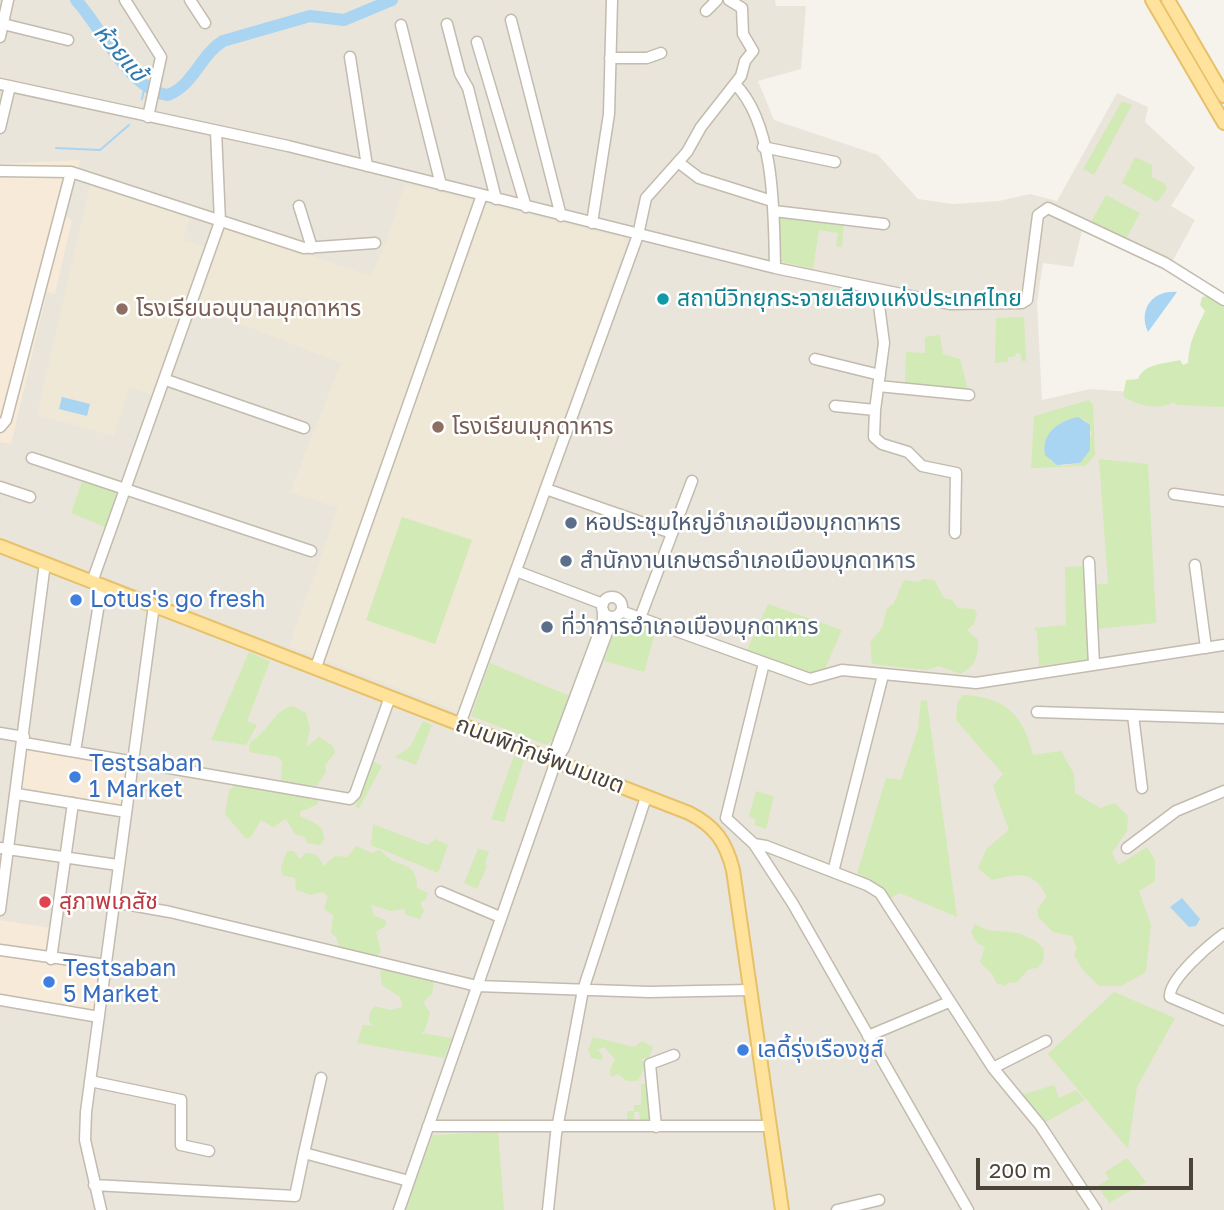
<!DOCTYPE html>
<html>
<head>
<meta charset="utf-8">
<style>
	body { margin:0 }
	#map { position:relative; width:1224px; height:1210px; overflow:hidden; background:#f6f3ec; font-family:"Golos Text",sans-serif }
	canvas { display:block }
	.scale { position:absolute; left:976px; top:1158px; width:217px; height:32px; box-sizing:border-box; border:4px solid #4b4439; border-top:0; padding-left:9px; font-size:21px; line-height:24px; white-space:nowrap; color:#4b4439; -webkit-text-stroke:5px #fff; paint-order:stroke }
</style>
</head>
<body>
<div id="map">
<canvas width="1224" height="1210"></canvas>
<div class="scale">200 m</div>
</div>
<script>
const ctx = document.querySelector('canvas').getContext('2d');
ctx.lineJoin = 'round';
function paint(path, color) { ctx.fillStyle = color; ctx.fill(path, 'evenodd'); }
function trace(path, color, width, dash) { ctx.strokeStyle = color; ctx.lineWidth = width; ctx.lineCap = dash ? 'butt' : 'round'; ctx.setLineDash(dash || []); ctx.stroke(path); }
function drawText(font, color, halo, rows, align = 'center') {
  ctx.font = font + ' "Golos Text","Noto Sans Thai",sans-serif'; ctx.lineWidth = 5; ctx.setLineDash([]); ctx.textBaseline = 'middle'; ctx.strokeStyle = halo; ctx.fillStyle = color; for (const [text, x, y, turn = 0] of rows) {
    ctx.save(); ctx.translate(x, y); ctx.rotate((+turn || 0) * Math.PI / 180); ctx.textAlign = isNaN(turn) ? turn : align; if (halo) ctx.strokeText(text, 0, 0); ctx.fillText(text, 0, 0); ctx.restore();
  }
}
paint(new Path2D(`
	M0 0H775L776 6H806L801 69 758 81 774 120 878 155 918 199 953 204 999 201 1030 194 1057 201 1117 93 1148 107 1145 122 1195 168 1171 206 1195 220 1167 271 1082 231 1073 267 1043 263 1037 303 1042 400 1090 389 1224 399V1210H0Z`), '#eae5da');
paint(new Path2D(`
	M80 160 65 216 72 220 55 294 47 292 11 444 0 442V164Z
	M26 745 131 762 125 810 20 792Z
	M0 920 51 928 49 953 100 960 93 1019 0 1004Z`), '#f7ead8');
paint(new Path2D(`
	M91 181 190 216 183 240 204 247 154 395 129 387 114 436 37 415Z
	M405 184 472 200 475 205 485 204 624 238 627 242 459 712 289 646 338 508 290 492 341 363 197 307 223 227 371 276 387 240Z`), '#efe8d6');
paint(new Path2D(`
	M1122 101 1132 105 1094 175 1083 169Z
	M1135 157 1152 165V177L1165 184 1167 189 1157 202 1122 183Z
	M1106 195 1140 213 1126 239 1091 222Z
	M777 217 844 222 842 247 836 246 838 233 819 230 813 269 779 261Z
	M1207 296 1224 307V407L1178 405 1173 402C1160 411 1135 405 1123 396L1126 380 1138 379C1144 363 1165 364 1180 360L1183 365 1188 363C1189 342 1195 332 1205 311L1200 305 1202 297Z
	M1024 317 1026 361H1022L1020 353H1016L1015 357H1008V362L995 363 996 318Z
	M940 335 943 354 960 359 968 390 905 383 906 352 925 353V337Z
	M1089 400 1093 405 1095 455 1085 466 1031 468 1034 416ZM1084 419 1092 433 1080 463 1064 466 1050 461Z
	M1099 459 1148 464 1156 623 1096 629 1094 584H1108Z
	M83 479 117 492 105 527 71 513Z
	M402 517 472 540 435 644 366 620Z
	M1084 566 1089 659 1039 666 1037 632 1034 628 1066 625 1065 567Z
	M923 579 934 580 944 598 952 600 958 608 974 609 977 613 974 624 967 630 978 640C978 657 976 666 960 674L939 666 926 670 872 664 870 642 882 628 887 609 894 603 904 580 919 582Z
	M768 604 842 630 824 671 814 675 746 652Z
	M630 621 656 630 644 672 604 661C610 647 613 624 630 621Z
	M249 652 270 661 247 721 257 725 246 745 211 740Z
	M490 663 570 696 554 738 547 745 471 716Z
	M963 695C1005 697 1023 714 1033 755L1061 751 1074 774 1075 793 1100 808 1115 803 1128 816 1127 831 1112 853 1118 865 1147 847 1155 860V881L1139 891 1151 925 1146 972 1121 986H1099L1082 969 1074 955 1077 948 1072 936 1053 932 1038 917 1037 910 1047 896C1032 869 1018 874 992 880L978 868 987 848 1009 830 993 786 1003 774 956 720 957 703Z
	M921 700 927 701 957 917 900 893 889 899 856 877 886 778 901 780 918 729Z
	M293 706 306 713 310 729 306 747 319 737 333 746 335 753 325 765 326 772 317 786C303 783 292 789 281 780L282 762 278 757 249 752 250 742C268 733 274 709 293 706Z
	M423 721 432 725 416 765 395 757 410 747Z
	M514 756 524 760 504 822 491 819Z
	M372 761 382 766 359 808 355 807Z
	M237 784C259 794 293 792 318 799V804L300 812V816C313 822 325 825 324 840L320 845 307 843 305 837 295 834 286 819 273 827 261 820 251 837 246 839 225 814 229 790Z
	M756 791 774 796 766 829 754 825 756 820 749 816Z
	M373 824 427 845 436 839 448 845 438 873 371 845Z
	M356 846 372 853 379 850C385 853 388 859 393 861 407 866 417 868 417 888L428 893 426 899 420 903 424 910 420 919 406 915 404 909 390 911 372 905 373 915 385 920 387 925 376 932 381 951 377 956 340 949 336 937 331 933 333 915 324 909 328 896 323 892 310 895 296 890 295 878 282 875 281 867 287 851H294L300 859 306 853C317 853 320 857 323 866L335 856 347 857Z
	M478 849 489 851 485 864 487 866 477 889 464 883Z
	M975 924 987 930 1018 933 1036 941 1044 949 1043 961 1038 968 1029 969 1016 983 1009 982 1005 986 996 983 993 975 980 962 985 947 977 943 971 933Z
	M389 970 434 982 432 994 423 1002 430 1013 425 1030 421 1033 452 1038 444 1058 357 1043 363 1025 374 1026 369 1022V1015L374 1006 391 1010 402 1007 400 997 382 985 380 971Z
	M1114 992 1175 1018 1137 1087 1128 1149 1048 1054Z
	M593 1037 634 1047 642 1041 653 1047 649 1058 641 1059 646 1065 638 1081H627L618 1074 611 1077 610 1069 615 1059 604 1047 598 1050 603 1056 602 1060 591 1058 588 1050Z
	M641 1084H648L652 1121H640L639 1112H634V1121H627V1111H634V1105H641Z
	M1054 1085 1059 1098 1076 1090 1085 1100 1044 1123 1021 1095Z
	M498 1132 504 1210H405L433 1135Z
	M1127 1158 1146 1182 1109 1203 1098 1186 1109 1179 1105 1172Z`), '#d2eab5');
paint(new Path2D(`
	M1177 292 1148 332C1138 310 1152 290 1177 292Z
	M62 397 90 404 87 416 59 409Z
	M1078 417 1090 425V450L1080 463 1057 465 1045 455C1041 433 1059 421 1078 417Z
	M1182 898 1200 919 1196 926 1189 927 1170 907Z`), '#a9d4f2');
trace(new Path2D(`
	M142 99 145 85
	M56 148 100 150 129 125`), '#a9d4f2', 2);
trace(new Path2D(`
	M76 0C101 27 129 90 168 95 195 84 200 55 223 41L310 16 344 20 392 0`), '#a9d4f2', 12);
const minor = new Path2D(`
	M125 0 161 57 148 117
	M190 0 205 23
	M706 11 717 0
	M511 20 561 216
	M3 24 68 40
	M447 24 460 74 468 88 496 199
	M401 25 441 185
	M0 37 8 0
	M477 42 526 207
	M350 57 367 166
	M610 58H647L661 53
	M0 84 288 146 775 268 950 304 1022 303 1027 300 1038 215 1048 208 1165 263 1224 300
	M735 84C775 124 774 214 775 268
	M0 128 10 86
	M763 147 835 162
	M678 162 699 178 772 201
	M0 171 71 172 304 248 375 243
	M299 206 312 248
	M774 211 884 224
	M592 223 609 114 612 0
	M877 290 884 343 875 410 874 437 882 444 908 452 922 466 956 473 955 533
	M815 359 880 375
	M166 380 304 428
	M878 386 969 395
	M835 406 875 410
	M0 427 6 420 71 172
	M32 458 311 551
	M0 487 30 497
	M546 489 672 533
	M1174 494 1224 501
	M1089 562 1094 665
	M1195 565 1206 648
	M516 571 603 604
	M92 582 220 222 216 131
	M602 607a10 10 0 1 1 20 0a10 10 0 1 1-20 0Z
	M621 611 810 679 842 670 976 683 1224 645
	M640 618 692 481
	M764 663 726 818 754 844 793 904 968 1210
	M316 667 482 195
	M1037 712 1224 718
	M1133 715 1142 788
	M460 724 638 235 646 198 687 152 701 127 741 76 745 61 753 51 743 34 742 8 729 0
	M0 733 24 737
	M24 743 350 799 355 794 390 697
	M75 751 102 585
	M556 757 557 746 603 622V610
	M17 794 126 812
	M754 844 766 846 867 885 880 893 993 1068 1040 1125 1096 1210
	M0 848 118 865
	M1127 848 1176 811 1224 791
	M833 872 883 675
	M441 892 500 917
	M114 902 170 912 477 986 649 992 750 990
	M0 910 45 563
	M1224 934C1209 945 1168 980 1170 997L1224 1020
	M0 950 106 965
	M51 959 73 803
	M0 1000 99 1017
	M868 1036 949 1002
	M993 1068 1046 1041
	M321 1078 304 1153 409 1181
	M90 1081 181 1100V1145L209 1151
	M428 1126H769
	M656 1127 650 1064 674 1055
	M94 1185 295 1196 304 1153
	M101 1210 85 1140 86 1112 154 605
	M399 1210 556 761 564 748 609 627 617 616
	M548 1210 556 1134 583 990 646 797
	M837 1210 879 1200`);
const major = new Path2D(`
	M1152 0 1224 123
	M1168 0 1224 96
	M0 546 689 813C715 826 726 842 733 870L782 1210`);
trace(minor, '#c2bbae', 13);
trace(major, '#e6c16a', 16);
trace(minor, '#fff', 10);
trace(major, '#ffe39c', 12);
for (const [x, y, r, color] of [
	[663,299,7,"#0f9aa8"],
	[122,309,7,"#8d6e63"],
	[438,427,7,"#8d6e63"],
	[571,523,7,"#5c6f8a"],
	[566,561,7,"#5c6f8a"],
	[76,600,7,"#3f7fe0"],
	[547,627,7,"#5c6f8a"],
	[75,777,7,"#3f7fe0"],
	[45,902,7,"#e0444e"],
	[49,982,7,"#3f7fe0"],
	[743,1050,7,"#3f7fe0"]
]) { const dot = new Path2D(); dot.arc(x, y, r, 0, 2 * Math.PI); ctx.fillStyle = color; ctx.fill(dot); trace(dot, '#fff', 2.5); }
drawText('23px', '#0d838f', '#fff', [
	["สถานีวิทยุกระจายเสียงแห่งประเทศไทย",677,299]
], 'left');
drawText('23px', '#785e54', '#fff', [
	["โรงเรียนอนุบาลมุกดาหาร",136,309],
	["โรงเรียนมุกดาหาร",452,427]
], 'left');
drawText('23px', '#4e5e75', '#fff', [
	["หอประชุมใหญ่อำเภอเมืองมุกดาหาร",585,523],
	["สำนักงานเกษตรอำเภอเมืองมุกดาหาร",580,561],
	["ที่ว่าการอำเภอเมืองมุกดาหาร",561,627]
], 'left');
drawText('23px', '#366cbe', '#fff', [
	["Lotus's go fresh",90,600],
	["Testsaban",89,764],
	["1 Market",89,790],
	["Testsaban",63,969],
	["5 Market",63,995],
	["เลดี้รุ่งเรืองชูส์",757,1050]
], 'left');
drawText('23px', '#4b4439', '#fff', [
	["ถนนพิทักษ์พนมเขต",540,755,21]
]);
drawText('23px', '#be3a42', '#fff', [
	["สุภาพเภสัช",59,902]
], 'left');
drawText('italic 24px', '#2e7ab2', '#fff', [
	["ห้วยแข้",120,53,49]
]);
</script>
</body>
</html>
